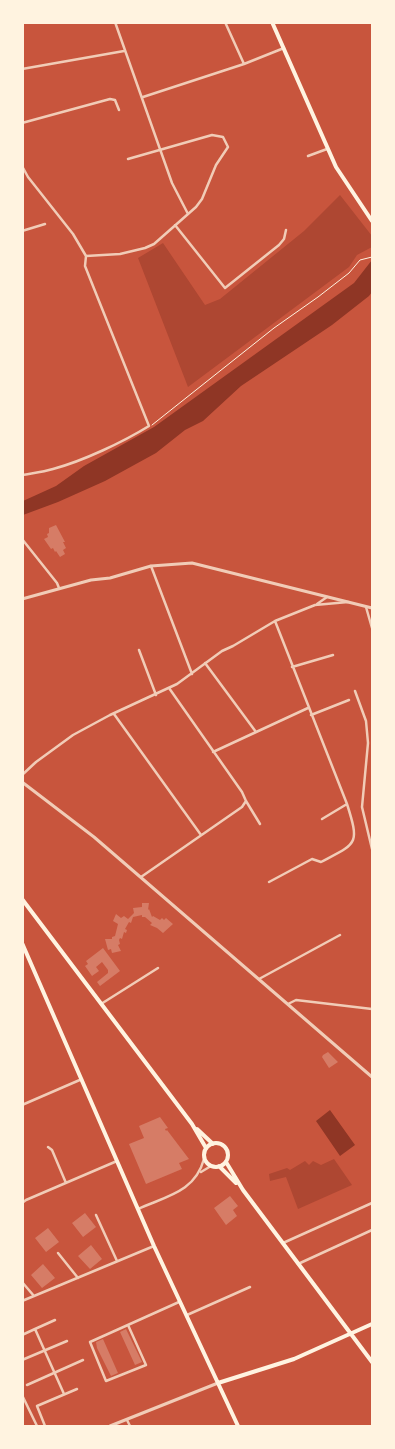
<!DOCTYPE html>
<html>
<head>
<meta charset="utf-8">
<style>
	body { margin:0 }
	#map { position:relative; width:395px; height:1449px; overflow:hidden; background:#c8553d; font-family:"PT Sans Narrow",sans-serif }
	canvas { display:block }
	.frame { position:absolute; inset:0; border:24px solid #fff3e0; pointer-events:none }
</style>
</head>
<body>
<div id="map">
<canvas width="395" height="1449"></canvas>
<div class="frame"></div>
</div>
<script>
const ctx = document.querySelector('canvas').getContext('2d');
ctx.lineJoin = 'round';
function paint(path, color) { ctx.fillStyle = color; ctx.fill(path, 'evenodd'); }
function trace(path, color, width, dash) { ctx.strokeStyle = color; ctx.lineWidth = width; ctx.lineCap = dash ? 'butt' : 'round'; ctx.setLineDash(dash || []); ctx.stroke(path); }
paint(new Path2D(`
	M340 195 372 236V247L357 255 349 267 188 387 138 258 163 243 205 305 220 299 304 231Z
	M334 1159 352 1185 298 1209 286 1177 270 1181 269 1174 287 1168 290 1170 305 1161 309 1165 313 1161 321 1165Z`), '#ae4732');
paint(new Path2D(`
	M372 260V292L369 296 332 325 241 386 203 421 185 430 156 453 105 481 58 502 23 515V501L56 486 84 466 154 427 354 283Z
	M330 1110 355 1145 340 1156 316 1121Z`), '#8f3625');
paint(new Path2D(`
	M56 525 65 542H63L66 548 63 550 65 554 60 557 56 551 55 552 53 548 51 549 44 539 48 537 47 534 49 533V528Z
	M142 903H149L148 910 149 909 152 917 153 916 160 920 162 918 164 920 166 918 173 924 163 933 157 928 150 925 152 923 145 917H142V915L133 917 131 923 129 922 125 929 127 930 126 933 124 932 122 939 120 938 119 940 120 944 118 945 121 951 112 953 111 949 108 950 105 939H112V937L115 936 118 924 113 921 116 914 121 918 124 916 128 919 134 913 133 908 142 907Z
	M103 948 120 971 100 986 97 982 108 973V970L102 962 96 967 99 971 92 976 85 966 88 964 86 961Z
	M328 1052 338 1062 329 1068 322 1057 323 1055Z
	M160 1117 168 1128 165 1129 166 1131 167 1130 189 1159 179 1163 182 1169 146 1184 129 1144 144 1138 139 1126Z
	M230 1196 238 1206 233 1210 237 1216 226 1225 214 1208Z
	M85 1213 96 1227 83 1237 72 1223Z
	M48 1228 59 1242 46 1252 35 1238Z
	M91 1245 102 1259 90 1269 78 1256Z
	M43 1264 55 1278 42 1288 31 1275Z
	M126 1329 142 1362 135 1365 120 1332Z
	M103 1339 118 1373 111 1376 97 1348 96 1342Z`), '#d67c66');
trace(new Path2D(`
	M152 425 274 328 318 297 349 273 360 260 372 257`), '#fff3e0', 1);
trace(new Path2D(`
	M115 22 172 183 188 214
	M225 22 244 64 284 48
	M22 69 124 51
	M143 97 244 64
	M22 123 110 99 115 100 119 110
	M308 156 327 149
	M22 166 28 177 73 234 86 256 120 254 145 248 154 244 196 207 202 199 216 165 228 147 223 137 212 135 128 159
	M175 225 225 288 279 245 284 239 286 230
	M22 231 45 224
	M22 475C33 473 43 472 53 469 83 461 123 442 149 426L85 266 86 256
	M22 539 57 583 59 588
	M151 566 192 674
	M317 604 327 597
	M366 607 372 628
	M139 650 156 695
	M205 663 256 732
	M292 667 333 655
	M169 688 242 792 246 801 260 824
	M355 691 366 721 368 743 362 807 372 849
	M114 714 201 835
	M311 715 349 700
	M213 752 308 708
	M22 775 36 762 73 735 110 715 177 684 222 651 233 646 275 621 315 605 348 602
	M322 819 347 804
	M141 877 242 807 246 801
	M269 882 312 859 321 862C357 843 360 845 347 804L275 621
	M259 979 340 935
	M101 1004 158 968
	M288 1004 296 1000 372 1009
	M22 1105 82 1079
	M48 1147 52 1150 66 1183
	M201 1172 211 1166
	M22 1203 26 1200 117 1161
	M138 1209C167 1196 195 1192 204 1159
	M96 1215 117 1261
	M283 1243 372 1203
	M58 1253 78 1278
	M298 1264 372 1230
	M22 1282 34 1296
	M22 1301 154 1246
	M187 1315 250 1287
	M55 1320 35 1329 64 1394
	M128 1325 146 1365 106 1381 90 1342 179 1302
	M22 1335 35 1329
	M22 1360 67 1341
	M27 1385 83 1360
	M22 1395 37 1426
	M127 1420 130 1426
	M45 1426 37 1406 77 1389`), '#f1ccb7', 2.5);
trace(new Path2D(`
	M22 599 91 580 110 578 151 566 192 563 372 608
	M22 782 94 837 372 1077
	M110 1426 218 1383`), '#f1ccb7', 3);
trace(new Path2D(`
	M272 22 336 167 372 221
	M22 899 192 1124 206 1148
	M22 943 154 1246 238 1426
	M197 1129 213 1144
	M204 1155a12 12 0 1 1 24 0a12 12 0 1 1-24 0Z
	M226 1162 243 1190 372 1362
	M219 1166 236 1183
	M218 1383 294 1359 372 1324`), '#fff3e0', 4);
</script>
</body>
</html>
